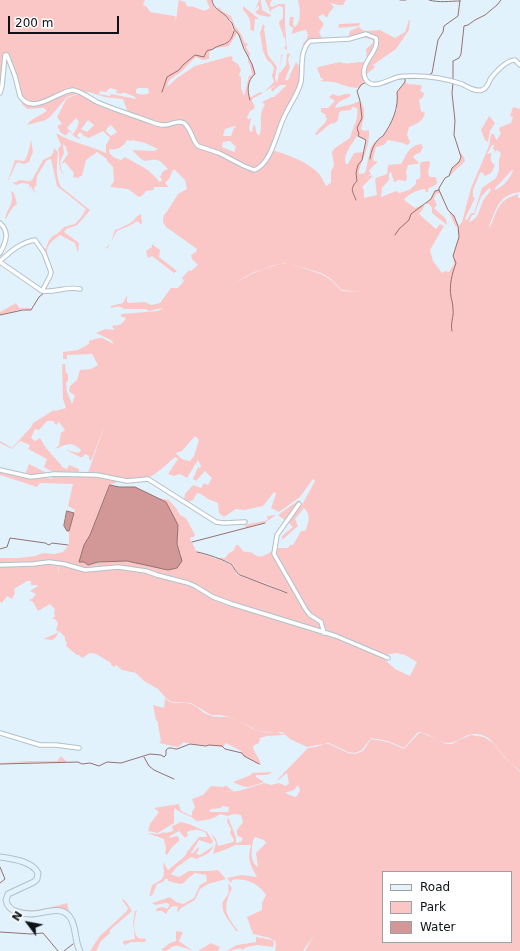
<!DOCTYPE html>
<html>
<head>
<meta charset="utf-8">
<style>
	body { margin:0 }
	#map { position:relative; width:520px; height:951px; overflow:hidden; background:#e1f2fd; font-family:"DejaVu Sans",sans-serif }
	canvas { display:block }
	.legend { position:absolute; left:382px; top:871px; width:130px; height:72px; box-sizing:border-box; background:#fff; border:1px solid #9ea0a1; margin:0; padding:5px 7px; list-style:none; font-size:12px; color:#0c1215 }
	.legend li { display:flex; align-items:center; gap:8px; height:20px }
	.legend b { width:20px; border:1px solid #9ea0a1 }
	.north { position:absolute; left:8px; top:903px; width:40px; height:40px; -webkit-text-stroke:3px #fff; paint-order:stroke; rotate:302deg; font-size:11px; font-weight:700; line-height:16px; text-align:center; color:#0c1215 }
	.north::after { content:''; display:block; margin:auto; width:14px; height:18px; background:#0c1215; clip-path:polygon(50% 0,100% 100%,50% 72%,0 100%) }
	.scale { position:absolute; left:8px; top:16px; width:111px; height:18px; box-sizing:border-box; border:2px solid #0c1215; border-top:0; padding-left:5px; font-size:12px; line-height:14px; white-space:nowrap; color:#0c1215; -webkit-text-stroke:3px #fff; paint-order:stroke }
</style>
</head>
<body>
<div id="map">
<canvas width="520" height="951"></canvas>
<ul class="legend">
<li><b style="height:5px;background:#e4f2fb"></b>Road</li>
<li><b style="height:11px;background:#fbc7c6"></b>Park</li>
<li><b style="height:11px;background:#d19897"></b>Water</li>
</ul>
<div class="north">N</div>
<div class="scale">200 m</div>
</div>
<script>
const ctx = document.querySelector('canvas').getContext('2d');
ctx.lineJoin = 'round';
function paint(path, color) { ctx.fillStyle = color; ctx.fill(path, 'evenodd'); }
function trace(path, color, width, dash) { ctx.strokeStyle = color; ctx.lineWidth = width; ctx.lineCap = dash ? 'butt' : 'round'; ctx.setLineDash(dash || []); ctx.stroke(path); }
paint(new Path2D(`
	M0 0H145L143 5 147 7 150 12 174 16 176 17 175 22C178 15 177 7 179 0L185 2 187 6C190 7 192 6 194 7 201 9 204 13 210 8L207 2V0H212C212 8 219 11 224 15 227 18 227 21 231 23L233 30 237 33 229 46 216 48 209 52V59L203 60 196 57C191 61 187 66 182 71 176 76 168 78 167 87L177 78 195 66 231 56 233 58 232 60 238 64 241 70 239 75 241 77V88L244 96 249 76 252 75 250 65 248 62V58L254 68 255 74C247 81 247 90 250 100V97C255 97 257 91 263 93L252 99V101L255 107 254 109 250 111 247 117 248 119 251 118 249 129 251 132H252L253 126 255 125 256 132 259 136C264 127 257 115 265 105L262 102 272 97H274L287 85H280L272 92 271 89 277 84 264 92 274 82 272 76 274 68 271 63 267 60 263 51 260 33 263 24 265 27 264 29 268 55 277 67 275 78 277 83 279 74 281 55 283 54C281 57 280 68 279 72L280 73 286 65 287 54 288 53 290 54 288 60 290 67 285 80H288L290 76V75L296 62 300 67 301 81 272 149 262 164 254 170 198 146 190 130 181 122 163 125 128 113 123 99 105 97 89 92 81 93 75 90 51 99 32 103 23 100 5 54 0 92ZM110 88 117 90 116 93 121 94V93H126L135 97 136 99 111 94 110 96 99 94 100 91 106 92ZM138 88H148L149 93C144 95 140 95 136 93V90ZM235 126 236 127 234 128 231 136H223L225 129ZM230 141 236 147 234 152 222 147 223 142Z
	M259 0H261L262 10 271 15 270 17 259 15 255 12 259 9V6H258L255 10Z
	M265 0H272L270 3V6L272 7 279 4H285V27L287 50 284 48 286 45 285 38 283 36C283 31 279 27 279 22L283 18V7L279 6 271 10V13Z
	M298 0H346L343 5H338L331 3V4L334 7 329 13 327 18 323 14 318 17 324 24 319 32 322 38 329 39 348 38 350 31 359 27 364 31 380 30 395 38 405 32 409 20H410L409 30 396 49 373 65 375 67 365 76V68L377 40 370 34 349 38 313 40 305 47H303V43C308 40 309 34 306 30L301 31 292 34 293 28 289 25 290 17H294L293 25 295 27C302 21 300 8 298 0Z
	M243 6 259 19H255L254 31H252L250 29C252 22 248 14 243 10Z
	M219 7 222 11 231 16 235 26 241 34 245 43 248 44 246 47 250 54 249 59 240 37 234 29 232 22 217 8Z
	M360 23 359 26 338 28 339 24Z
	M363 34 376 38 377 43 367 60 366 49 373 43V40L362 37 349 39Z
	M340 62C349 66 357 60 366 63L365 68 367 81 364 82 358 88 349 87 334 82 319 81 324 80 320 77V75L317 69 318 67Z
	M405 82 408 84 421 85 422 87 420 91 424 93 423 97 419 100 421 111 425 113C423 122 416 124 409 127L407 135 410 142 409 144 407 145 403 143 388 140 384 145 376 147 373 159 374 161 378 162 373 166 369 171 371 174 365 178 371 175 373 176 362 187 364 190V198L377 195 375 180 376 178 387 174 388 165 401 164C407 155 408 146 421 144L423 147 420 153 416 154 413 157 419 163 417 164 408 165 406 172 407 177 406 181 399 180 394 182 391 172 389 174V180L382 188 381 197 396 191 399 193 409 190 416 184V180L420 178C422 173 418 167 421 162L429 161 430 163C430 168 426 173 430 177H436L437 184 428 189V192H426L425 189C417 190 408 194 404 200L415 208 422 205 425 206 419 214 436 229 440 224 444 226 430 250 433 261 442 273 445 271 449 272 454 264 453 259 456 263 453 256 459 237 458 227 462 222 471 188 489 146 491 134H494L496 139 497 140 501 133 499 130 500 127 511 123 513 117 510 116 513 107 520 109V192C498 195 497 208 489 226L490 227C498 209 498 200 518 194V198H520V771C514 766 507 760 502 754 494 744 489 733 473 734 463 735 456 744 447 743 436 742 429 732 418 732L404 748 388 741 371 738 362 750 355 753 348 752 329 743 307 747 290 739 282 732 276 733 258 731 234 718 220 715H211L191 703 172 702 167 699 158 689 144 681 136 673 122 670 116 665 114 667 111 665V663L96 654 90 653 82 658 79 655H77L66 646 67 642 65 641V637L59 631 56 637 52 640 43 639 57 633 58 632 56 630 58 623 55 619H52L55 616 54 612 55 610 54 608 50 604 38 611 33 602 29 600 33 598 36 594 30 591 38 586 37 585H31V581H27L14 589 15 593 12 599 7 596 2 603 0 602V566L58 563 59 576V563L75 569 118 568 141 570 187 583 208 595 336 637 381 656 395 669 410 676 417 662 405 655 396 653 385 655 382 654 328 632 321 620 309 612 275 554 276 548H288L290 545H293L301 531H305C309 523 311 514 304 508L295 519 298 526 282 540V536L293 527 288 522 303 503 315 481 313 479 300 497 279 512 271 508 276 494 274 492 263 506 244 510 236 509 224 517 219 513 218 503 208 499 201 494 197 493 193 500 187 502 184 500 185 494 193 485 201 488 204 483 208 485 212 478 205 471 196 481 193 479 198 467 200 468 201 466 198 460 187 478 180 474 174 476 168 474 178 459 175 457C168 463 155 476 147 478 127 484 108 474 88 473L105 424 91 461 89 459V456L85 454 83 457H80L66 450 78 453 80 452 81 450C71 440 65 445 55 449L59 445 61 433 65 430 59 422 56 425 53 421H47L39 430 35 429 31 438 35 441 40 438 46 448 61 465 62 467 67 469 69 465 79 469V473H55L44 467 47 459 28 449 30 445 20 441 12 449 0 443V441L12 448 31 427 33 423 54 410 55 411 66 408 63 399 62 364H65L66 373 68 374V381L66 382 67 392 72 404 75 396 69 391 70 386 77 380 80 370 91 369 98 365 92 354 67 355V359H63V352L78 350 89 344V341C93 340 99 337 102 338 106 339 110 343 114 344L111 340 96 333 105 329 115 330 112 327 114 325C120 326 123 323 126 318L120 316 122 314 158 311 163 308 148 311 146 309H124C118 305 117 307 111 308V306L123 303 127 295V301L128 303 145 302 151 305 160 303 171 288H178L184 281 182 278 189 270 191 271 198 265 192 259 191 255 196 252 197 249 166 227 163 222V218L164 215 168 210 178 194 187 189 185 180 175 170H173L169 179 165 183 169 187H154L153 190 146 191 143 195 139 197 128 189 110 187 114 181 113 167 107 161V159L97 152 86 160 82 176H80L79 178 73 177 74 173 65 162 61 164 68 154 66 147 63 144 64 153 60 162 61 169 64 175C56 167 61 158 58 149L61 145 56 133C72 143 89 145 106 153V145L110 138 103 131 89 138 83 135 80 132 77 136 80 138 79 139 75 137 70 132H68L67 135H65L61 133 57 126 62 124 57 117 67 98 81 93 96 102 163 126 175 122 185 124 196 144 243 166 256 169 272 150C288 155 308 161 320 175 322 178 324 182 326 186L331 183V171L334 166 332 152 335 148 350 138C353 127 359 119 357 108L352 107 351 110 341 111 339 113 338 120 335 123 330 124 317 135H315C318 127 325 126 327 118L325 117 326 115 321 112V108H328L335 101 329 97 333 94 338 96 346 94H350L351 96C345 100 337 100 335 108L353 104 359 101C368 108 363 120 361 129L364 131 369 130C370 147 363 156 359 171V174L365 173 371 147 374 143 383 136 389 128 397 109V93ZM76 118 79 122 77 128 73 134 67 128ZM88 120 94 125 87 132 81 129ZM111 125 117 132 111 136 106 131 107 128ZM357 136 367 140 364 152 354 153 348 164H346C342 155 353 143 357 136ZM127 140 131 141 132 140 145 143 158 149 154 151 132 150 141 159 145 161C158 159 158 158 168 169L163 171 160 177 162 180 160 182 148 170 125 157 121 160 115 158 110 154 109 149C116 151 124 147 127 140ZM492 145H494L493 149 495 150 494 153 497 150 501 153 499 160V171L496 178 482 188 474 213H471L467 220 465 219 475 198 473 197V190L480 173 482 172 485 176 491 173 495 165C490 162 490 158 492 153L487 154ZM512 170H513C511 178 503 187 495 190V188L502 181ZM489 188 491 190C489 193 485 197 483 201 479 209 479 219 469 222L472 215H474L481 197ZM283 263H288L321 273 331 279 342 290 361 292 377 284 361 292 342 291 331 280 321 274 288 263C268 264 248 276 231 285L254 272ZM195 436 199 440 194 456 190 461C185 461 179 458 176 453L182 451Z
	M69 91 80 93 67 97 51 116 46 120 27 125 30 121 47 111 44 108H42L27 109 22 104 23 100C38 109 55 97 69 91Z
	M489 116 495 123 490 131 488 142 485 140 481 130Z
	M31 140 33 152 29 162 24 164 18 162C14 165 12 176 7 182L10 175 15 160 24 161C29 154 29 148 31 140Z
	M53 147 58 152C57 164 55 176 61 187L90 210C86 215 82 220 77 225 73 228 67 226 64 232L79 243 78 253 75 243 60 235C56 238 48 243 47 250 47 252 47 254 46 256L44 249 46 248 49 240 54 235 57 234 64 227 75 224 82 216 86 209 57 186 51 159 47 160 37 176 36 188 35 185 34 189 35 194 31 186 30 189 29 184 22 183 16 185 12 182C16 183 17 181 20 180 25 180 28 183 32 180L43 160 51 156 53 153 54 149Z
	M459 151 464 157 465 161C460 167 453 171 450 176L445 178 449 176 452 168 460 160 461 157Z
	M439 190 448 210 454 216 458 226 456 227 440 193 436 194 434 199 437 205 434 208 446 219 447 225 432 213V208L429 204H425L431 199 435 191Z
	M11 191 14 193 17 204 13 207 5 220C6 208 15 206 11 191Z
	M141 214 142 225 137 221 131 225 117 231 107 249 106 248 111 242 115 230 121 228C124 225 126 226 130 223 135 221 135 216 141 214Z
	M152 244 160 250 159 257 177 271 174 273 152 256 148 258 146 251 152 247Z
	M16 303 19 308H31L29 310 23 309 0 315V312Z
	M29 464 45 472 43 475H25Z
	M0 471 31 478 47 477 51 479 54 475H96L119 481 110 485 90 535 84 545V562L88 565C115 557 142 562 168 570L181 555 177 544 178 525 166 502 158 498 169 500 176 508 180 515 186 518 195 535 194 537H191L190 539 197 552 228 563 233 567 236 574 245 578 263 583 279 591 289 594 265 583 245 577 236 572 234 566 228 561 217 558H225L228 554 234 550 236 545H238L244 552C259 550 252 564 272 551L274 557 300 603 319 621 321 628 319 630 218 598 199 587 123 566 85 569 63 562 48 560 30 563 0 564V558H18L35 556 43 553 54 554 63 552 69 545V531L75 510 68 506 73 484 40 483 37 487 0 475Z
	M299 500 300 501 286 521 278 515Z
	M276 515 266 522 246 528 245 525 268 520 267 516Z
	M165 698C174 707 180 701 191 704 197 706 202 713 209 715 216 718 225 716 233 718 242 721 249 728 258 731 266 734 277 731 285 735L267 736 260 738 259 743 253 746C254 754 260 758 261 765L244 756 241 751 226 743 223 747C213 744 203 746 194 744 190 743 187 744 184 742L178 747 159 743 161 741 158 725V722L156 720 153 705 164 708Z
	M419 733H423L446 744H452L461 739 471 735 484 737 493 743 503 756 520 772V951H305L314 935 303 951H275L276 945 275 941 270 938 253 934 247 917 262 910V903L266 895C258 883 246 878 232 880L231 883 227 878 241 875 257 877C250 864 247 860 251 845H235L227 849 213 854 216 843 211 833 216 839 218 846 233 842 234 840 230 833 231 829 227 822 228 817 236 837V843L241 842 243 838 238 836C234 830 240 827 243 822L241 815 235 814 227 816 220 814C213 820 206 820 196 821 191 814 181 815 175 808L174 811V823L158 833 148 831 150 824 159 812 154 808 179 804 181 811 192 816V812L195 807 192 799 203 795 211 786 224 787 225 785 233 791 218 792 239 791 264 783 271 785 279 783 286 786 289 783 287 773 277 781 278 779 308 748 316 747 324 744H329L348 753 355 754 363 751 371 739 388 742 404 749ZM298 785 300 790 297 796 295 797 285 793 294 790ZM222 806 229 807 228 812H211L209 811 211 809 221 808ZM255 837 264 840 266 843 256 853 258 867C249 861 252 850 253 840ZM383 872H511V942H383Z
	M61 756 67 762 0 763 27 761H57Z
	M270 772 272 773 266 775H256V777L264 782C247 787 250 790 233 782L251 775 252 773Z
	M181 822 189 824 207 832 213 841 211 844 199 840 191 853H193L198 847 199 849 196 854 200 855 212 847 214 844C211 855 205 854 197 859L191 857 177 867 172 873 170 874 179 877 189 871H210L218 870 226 879 208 884 200 889 195 900 181 908 178 912 177 911 178 907C172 904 169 909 166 914L162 911H156L157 908 163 907 167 909 169 906V904L166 903 155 905 152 903 170 897 176 902 183 904 194 898 200 885 207 881 206 875 195 873 187 879 184 883 180 884 168 881V879H165L163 882 157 884 153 894 149 897 152 885C167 878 164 876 163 862L168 870 185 856 187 852 199 837H207L206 833C200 829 193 829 187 832L188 836 185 838 179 831 170 836 169 838 177 836 179 838V841L172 847 167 855 165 853 166 849 164 839 147 833 159 834 164 832 165 833 173 831 172 826Z
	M228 883 232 888C223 909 224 912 238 931H236C231 922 220 913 223 901 230 893 229 893 228 883Z
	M123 899 127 903 132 911 110 930V933L101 941 96 951H90L99 937 127 911 128 908 122 900Z
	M67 903 69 912 68 913 31 912 15 910 10 905C28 915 48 908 67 903Z
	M137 910C134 919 132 931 138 938L146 939 145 942H131L125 945 123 943V941L135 939 133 922 135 911Z
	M176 931 183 932 179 941 193 951C190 950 178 945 175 946 172 946 168 950 166 951L161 950 170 943 176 941Z
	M256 937 273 940 274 944 273 947 257 945 247 947 242 950V949C236 948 233 951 226 951L237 945 256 942Z
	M211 943 220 947 218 951H198Z`), '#fbc7c6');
const water = new Path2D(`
	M110 485 119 487H135L166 502 178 525 177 544 182 561 177 568 168 570 127 561 98 562 88 565 84 562H79L84 545 90 535Z
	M67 511 74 513 69 531H67L64 526Z`);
paint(water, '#d19897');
trace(water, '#967070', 1);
trace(new Path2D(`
	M212 0C213 8 220 11 225 15 228 18 228 20 232 23L234 29 239 35 244 49 252 64 255 74C247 81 247 90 250 100
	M400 0H406
	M429 0C439 3 450 1 460 1
	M429 75 432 73 438 40 443 32 444 26 458 16 460 0
	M396 79 417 78
	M453 80V61L459 58 461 54 464 26 468 25 475 20 485 15 497 5 501 0
	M162 92 167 77 179 70 183 65 195 55 204 57C205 55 205 53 207 51 208 50 211 50 213 49 223 42 230 47 234 31
	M370 159C371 150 375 140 383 136 392 123 399 108 397 92L405 82V79
	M439 190 448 210 454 216 458 226 459 237 453 256 456 263C452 274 449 285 451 297 452 301 453 305 453 309 454 318 450 322 452 331
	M356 200C353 192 349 189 357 181L356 173 358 165 362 160 366 140 358 136 359 134 357 128 362 118 360 101 357 91 361 85 366 82
	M395 235 399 229 409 220 411 214 431 199 435 191 439 190V188L445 178 449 176 452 168 459 162 461 157 454 135 455 121 452 93 453 83
	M0 315 23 310H31L39 297 44 293
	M192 542 265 523
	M0 549 7 547 10 538 45 543 49 545 52 543 68 545
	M197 552C204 553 228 561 232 565 235 569 235 572 240 575L287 593
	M144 757 149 766 154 770 174 779
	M0 764 78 762 82 764 90 763 99 766 107 762 121 763 150 754 161 755 164 757 166 755V750C170 746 172 749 177 749L190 744 206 746 209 745 222 746 225 749 242 753 244 756 259 764
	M0 867 5 879 0 883
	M0 932 31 934 43 933 58 951
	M64 951 73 944`), '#967070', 1);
const street = new Path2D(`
	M0 93 2 86 5 55H7L15 76 20 96C33 117 59 90 73 90 81 91 89 98 97 102 115 110 136 116 154 123 157 124 160 125 163 125 171 126 176 119 184 123 191 128 192 140 198 146L219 153 244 166 254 170C272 164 277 130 285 115 290 104 298 94 301 82 303 69 299 51 310 41L349 39 366 34 376 38C380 52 359 62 365 78 371 92 389 79 398 77 403 76 409 76 414 76 429 76 447 79 462 84 468 87 475 92 482 90 488 88 488 83 491 78 496 72 507 60 515 60L520 65
	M0 223C10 232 6 242 0 253
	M0 261C10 252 21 242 35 240L44 253 51 272 50 276 42 291
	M0 262 42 291C55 293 67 286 80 289
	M0 470 31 477 54 474 97 475 127 481 148 479 216 522 224 523 245 522
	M299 504 277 535 274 554 306 610 310 615 321 622 324 633
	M0 565 33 564 49 562 64 564 85 570 118 567 146 571 157 575 188 583 195 586 213 597 232 604 336 636 388 658
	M0 733 40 745H56L79 748`);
const secondary = new Path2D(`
	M0 857C12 859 32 861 38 873L37 879 34 882 8 894 6 900C7 906 10 909 15 911 20 913 25 914 31 914 43 914 60 905 69 916 77 925 74 941 80 951`);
trace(street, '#b0c1cb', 5.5);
trace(secondary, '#b0c1cb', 7);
trace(street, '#fff', 3.5);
trace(secondary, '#e4f2fb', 5);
</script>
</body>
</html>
